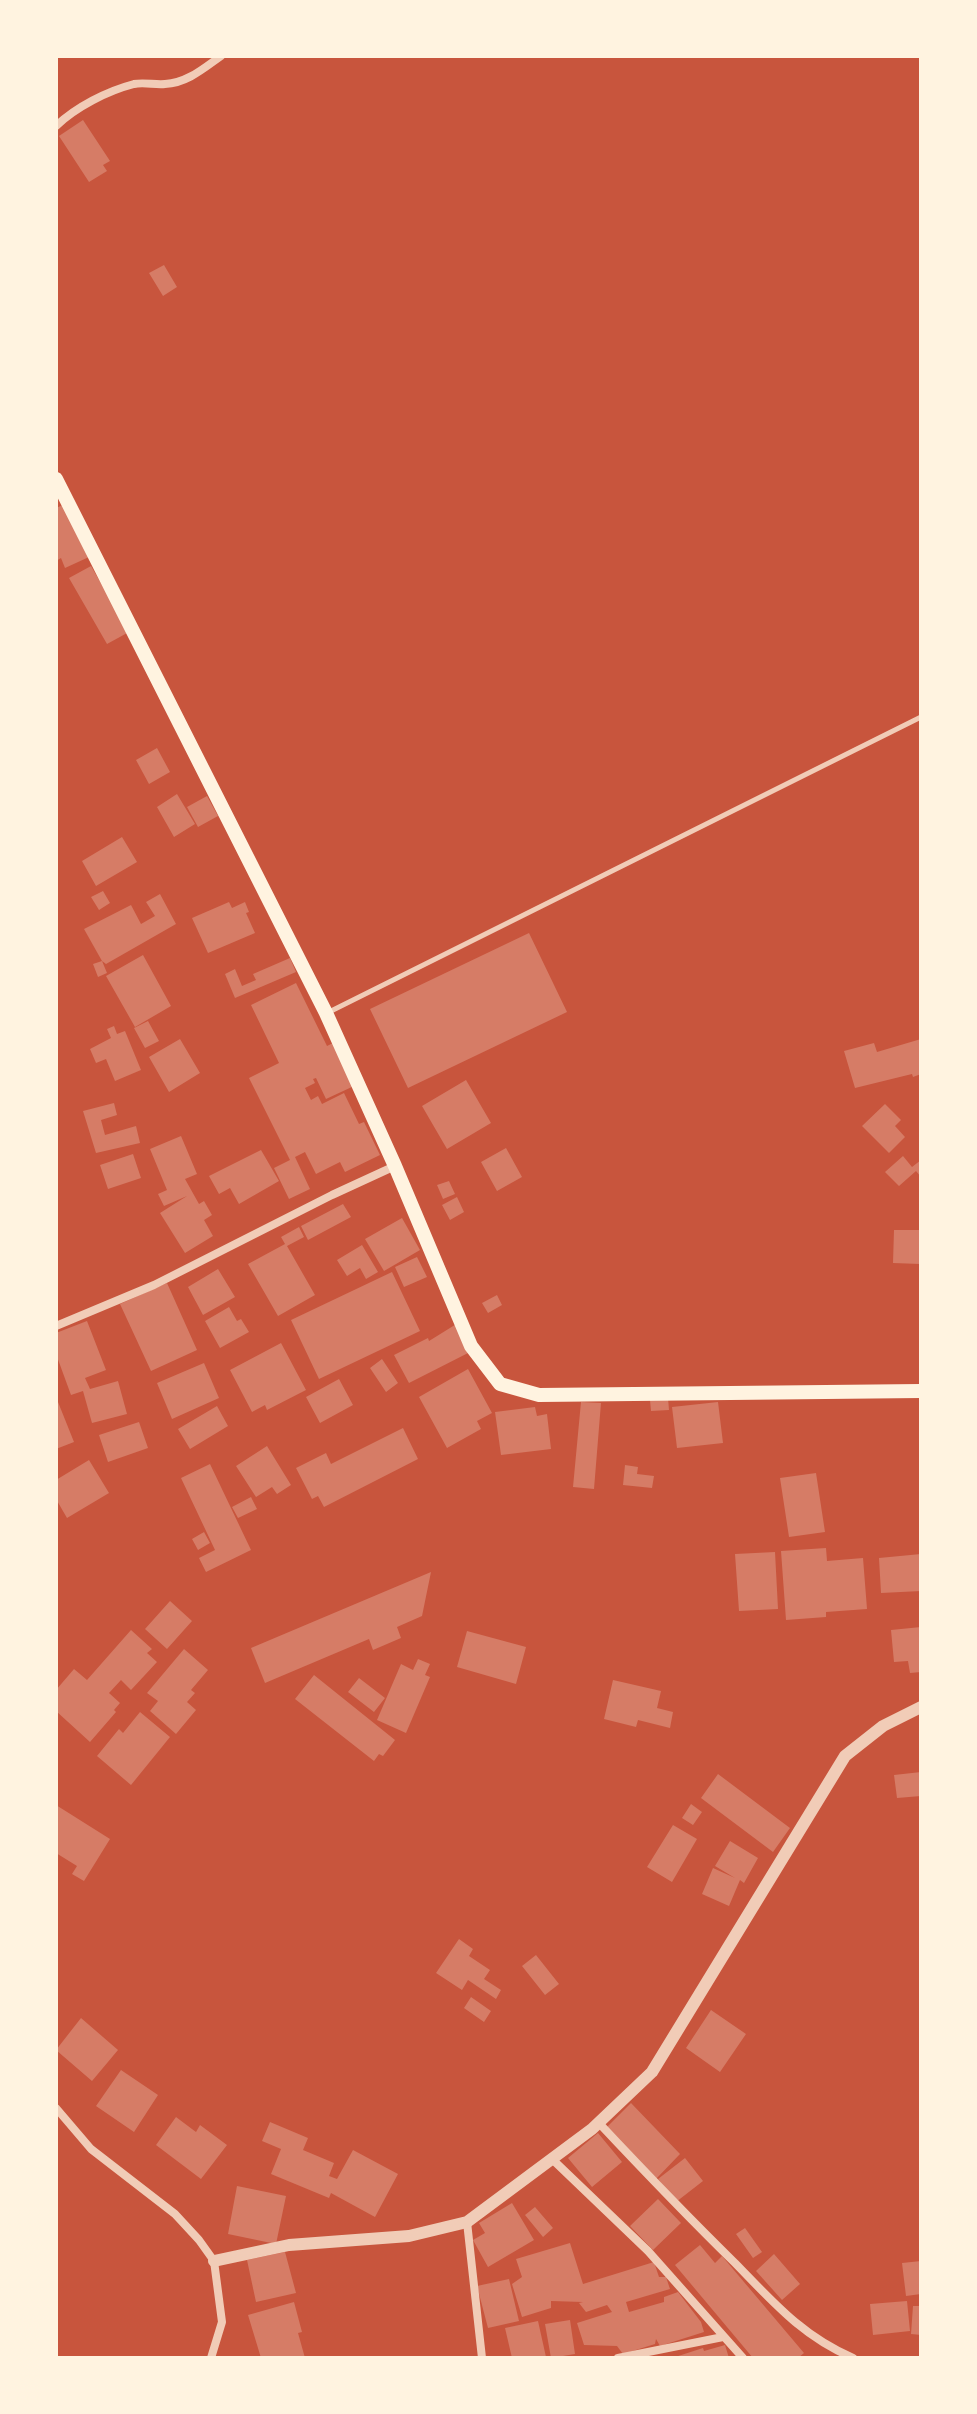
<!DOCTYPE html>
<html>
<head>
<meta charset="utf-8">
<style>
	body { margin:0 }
	#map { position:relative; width:977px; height:2414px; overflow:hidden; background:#c8553d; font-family:Commissioner,sans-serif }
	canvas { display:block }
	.frame { position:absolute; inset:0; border:58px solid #fff3e0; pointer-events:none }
</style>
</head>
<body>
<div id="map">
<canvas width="977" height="2414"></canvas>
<div class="frame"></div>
</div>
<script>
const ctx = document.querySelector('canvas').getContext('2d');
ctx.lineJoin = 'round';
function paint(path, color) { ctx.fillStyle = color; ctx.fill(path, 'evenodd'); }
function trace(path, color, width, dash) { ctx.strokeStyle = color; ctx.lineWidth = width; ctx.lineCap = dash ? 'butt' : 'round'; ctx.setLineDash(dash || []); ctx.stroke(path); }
paint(new Path2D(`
	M83 120 110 161 103 165 107 171 89 182 59 136Z
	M164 265 177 287 163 296 149 273Z
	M63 505 89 557 65 568 61 558 56 561V508Z
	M91 566 129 632 107 644 69 578Z
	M157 748 170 772 149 784 136 760Z
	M177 794 195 824 174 837 157 807Z
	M207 796 218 816 198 827 187 807Z
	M122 837 137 862 96 886 82 861Z
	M103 891 110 903 99 910 91 897Z
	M160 894 176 924 106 964 102 961 107 973 98 977 93 964 102 961 84 929 131 905 141 924 155 916 146 902Z
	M229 902 232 908 245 902 249 912 246 913 255 933 208 953 192 918Z
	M529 933 567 1012 408 1088 370 1009Z
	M143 955 171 1006 135 1027 106 976Z
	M290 958 296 972 235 998 225 974 235 969 242 986 256 980 253 974Z
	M296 983 327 1046 333 1043 354 1086 326 1099 316 1078 313 1079 315 1083 305 1088 311 1100 318 1096 322 1104 344 1093 359 1124 364 1122 380 1155 345 1172 340 1162 316 1174 305 1152 295 1157 310 1189 289 1199 274 1168 290 1160 249 1078 279 1063 251 1005Z
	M148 1021 159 1041 145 1048 134 1028Z
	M114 1026 117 1034 125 1031 141 1070 115 1081 106 1059 96 1063 90 1049 111 1038 107 1029Z
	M180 1039 200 1073 169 1092 149 1057Z
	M921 1039V1074L913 1077 912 1074 855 1088 844 1051 874 1043 877 1052Z
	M466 1080 491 1123 447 1149 422 1106Z
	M114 1103 117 1115 101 1120 105 1135 136 1126 140 1143 96 1153 83 1111Z
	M885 1104 901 1120 895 1126 905 1137 889 1153 862 1126Z
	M181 1136 197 1174 185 1179 199 1204 204 1201 212 1215 204 1220 213 1236 185 1253 160 1213 187 1196 164 1206 158 1194 167 1190 150 1149Z
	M506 1148 522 1177 497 1191 481 1162Z
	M261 1150 279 1181 239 1204 230 1188 219 1194 209 1176Z
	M133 1154 141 1178 108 1189 100 1165Z
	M903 1156 912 1167 921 1160V1177L916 1171 899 1186 885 1172Z
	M449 1181 455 1194 443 1199 437 1185Z
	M457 1197 464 1212 450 1220 442 1205Z
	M343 1204 351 1217 308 1240 301 1226Z
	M402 1218 420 1250 384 1271 365 1239Z
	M299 1227 304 1237 287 1246 315 1295 278 1316 248 1264 285 1244 281 1237Z
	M894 1230H921L920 1264 893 1263Z
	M362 1245 378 1272 366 1279 360 1268 347 1276 337 1260Z
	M417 1257 427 1277 404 1287 395 1267Z
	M218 1269 235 1297 203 1315 188 1287Z
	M392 1272 420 1331 319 1379 291 1320Z
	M167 1283 197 1350 151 1371 120 1304Z
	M497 1295 502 1305 488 1313 482 1303Z
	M229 1307 237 1321 241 1319 249 1332 220 1348 205 1321Z
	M87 1321 106 1370 85 1378 90 1389 118 1381 127 1414 92 1423 83 1391 71 1395 56 1354V1333Z
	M458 1323 472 1351 409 1383 394 1355 428 1338 429 1341Z
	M281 1343 306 1390 267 1410 265 1405 252 1412 230 1370Z
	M382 1359 398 1383 386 1392 370 1368Z
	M204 1363 219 1398 172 1419 157 1383Z
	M468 1369 492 1413 477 1421 481 1429 447 1448 419 1397Z
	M339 1379 353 1405 320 1423 306 1397Z
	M56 1397 74 1442 56 1449Z
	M668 1398 669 1410 651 1411 650 1400Z
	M581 1402 601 1403 594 1489 573 1487Z
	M718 1402 723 1443 677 1448 672 1407Z
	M217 1406 228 1426 190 1449 178 1429Z
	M535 1407 537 1416 547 1414 551 1449 501 1455 495 1412Z
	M139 1422 148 1448 108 1462 99 1435Z
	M403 1428 418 1459 324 1507 318 1496 312 1499 296 1468 326 1453 331 1464Z
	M267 1446 291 1485 277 1494 272 1487 256 1497 236 1466Z
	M89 1460 109 1493 67 1518 56 1499V1480Z
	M210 1464 251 1550 206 1572 199 1558 215 1550 181 1478Z
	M625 1465 638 1467 637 1474 654 1476 652 1488 623 1485Z
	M816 1473 825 1532 789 1537 780 1478Z
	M251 1497 257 1509 238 1518 232 1507Z
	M204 1532 210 1543 198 1550 192 1539Z
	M826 1548 827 1561 863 1558 867 1609 826 1612V1617L786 1620 781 1551Z
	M775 1552 778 1609 739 1611 735 1554Z
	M921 1554V1591L881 1593 879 1558Z
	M431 1572 422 1616 397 1627 401 1638 373 1650 369 1639 265 1683 251 1648Z
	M170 1601 192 1621 167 1649 145 1629Z
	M921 1627V1672L910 1673 908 1661 894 1662 891 1630Z
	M131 1630 152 1649 147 1653 157 1662 131 1690 121 1680 109 1693 120 1703 114 1710 116 1712 90 1742 56 1711V1690L74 1669 87 1680Z
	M467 1631 526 1647 516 1684 457 1667Z
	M184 1649 208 1670 191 1690 195 1693 187 1702 196 1710 176 1734 150 1711 158 1701 147 1693Z
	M418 1659 430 1664 425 1675 430 1677 406 1733 377 1720 401 1664 413 1670Z
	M314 1675 395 1740 383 1756 379 1754 374 1761 295 1699Z
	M359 1678 385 1698 374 1712 348 1692Z
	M613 1680 661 1691 657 1708 673 1712 670 1728 638 1720 636 1727 604 1719Z
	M140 1712 170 1737 131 1785 97 1756 119 1729 123 1733Z
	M921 1772V1796L897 1798 894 1775Z
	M718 1774 790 1828 773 1852 701 1798Z
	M691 1804 702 1812 693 1825 682 1818Z
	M56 1805 110 1839 84 1881 72 1874 77 1866 56 1853Z
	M673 1825 697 1839 672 1882 647 1867Z
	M730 1841 758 1858 744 1883 740 1880 729 1906 702 1894 713 1868 735 1878 715 1866Z
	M459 1939 473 1949 469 1956 490 1970 484 1979 501 1990 496 1999 468 1980 462 1990 436 1973Z
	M536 1955 559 1984 545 1995 522 1966Z
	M471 1997 491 2011 484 2022 464 2008Z
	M711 2010 746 2034 720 2072 686 2048Z
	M81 2018 118 2050 92 2081 56 2050Z
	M121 2070 158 2095 134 2132 96 2106Z
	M631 2103 680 2154 656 2179 606 2128Z
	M176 2117 196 2132 200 2125 227 2145 201 2179 156 2145Z
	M270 2122 308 2138 303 2150 334 2163 329 2176 337 2179 353 2150 398 2174 375 2217 331 2193 329 2198 271 2174 281 2149 262 2141Z
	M598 2133 622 2162 592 2187 568 2158Z
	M685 2158 703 2181 676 2202 658 2179Z
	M237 2186 286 2196 276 2244 228 2234Z
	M658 2199 681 2223 653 2250 630 2226Z
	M512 2203 534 2240 488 2267 473 2240 485 2233 479 2223Z
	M535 2207 553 2228 543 2237 525 2215Z
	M745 2228 762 2252 753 2258 736 2234Z
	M570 2243 583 2284 654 2262 659 2277H666L670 2289 626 2302 629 2312 664 2302V2297L678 2292 701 2322 704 2332 660 2346 656 2339 655 2344 623 2354 617 2346 584 2345 577 2323 612 2312 607 2305 586 2312 579 2303 583 2302 551 2301V2308L522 2317 512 2284 522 2277 516 2259Z
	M700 2245 715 2263 722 2256 804 2353 798 2358H753L675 2265Z
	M285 2252 296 2293 256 2302 247 2260Z
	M774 2254 800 2284 782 2300 756 2271Z
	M921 2261V2294L906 2296 902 2263Z
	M509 2279 519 2321 488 2328 477 2286Z
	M907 2301 910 2331 873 2335 870 2304Z
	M294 2302 302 2332 298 2333 305 2358H261L248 2315Z
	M913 2306H921V2335L911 2334Z
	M570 2320 575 2354 551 2358 545 2324Z
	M538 2321 546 2357 512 2358 505 2328Z
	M725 2345 729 2358H672L703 2348 704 2351Z`), '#d67c66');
trace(new Path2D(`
	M327 1013 921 717`), '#f1ccb7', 5);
trace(new Path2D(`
	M56 126C76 107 107 91 134 84 144 82 155 85 165 84 187 83 204 68 221 56
	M56 1326 154 1285 332 1195 395 1166
	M56 2108 91 2149 175 2214 199 2240 214 2261 222 2322 211 2358
	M598 2122C643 2170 688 2217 735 2263 773 2302 802 2336 853 2358
	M552 2159 648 2251 743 2358
	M467 2222 482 2358
	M618 2358 723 2337`), '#f1ccb7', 8);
trace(new Path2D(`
	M214 2261 289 2245 409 2236 467 2222 592 2129 652 2072 845 1756 883 1726 921 1707`), '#f1ccb7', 12);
trace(new Path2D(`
	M56 479 326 1013 395 1166 471 1346 500 1384 539 1395 921 1391`), '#fff3e0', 14);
</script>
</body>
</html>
